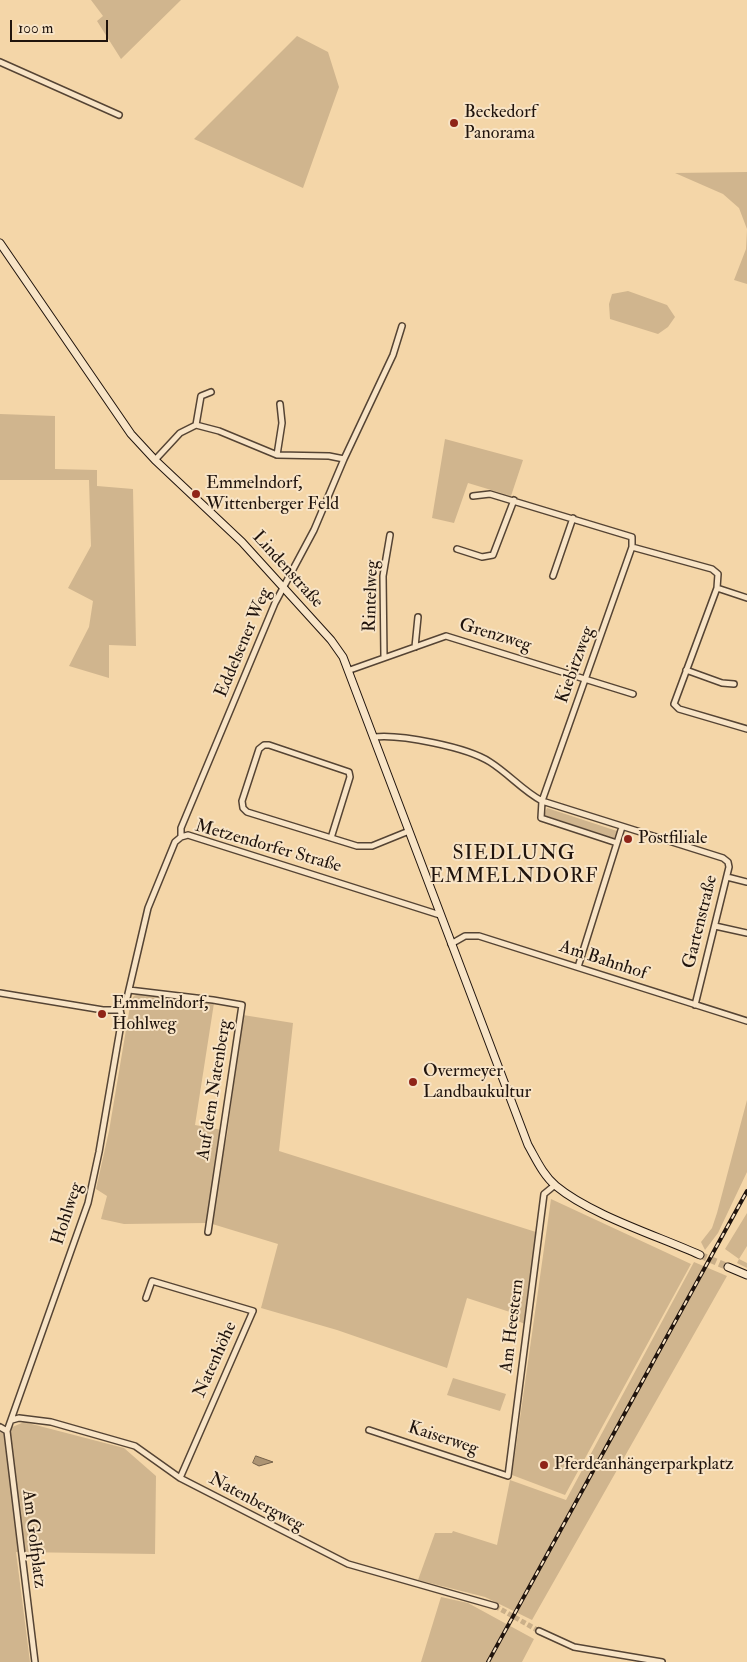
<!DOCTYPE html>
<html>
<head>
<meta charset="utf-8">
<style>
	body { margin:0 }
	#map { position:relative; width:747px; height:1662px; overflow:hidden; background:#f4d6a8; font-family:"IM FELL Double Pica",serif }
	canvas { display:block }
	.scale { position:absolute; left:10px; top:20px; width:98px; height:22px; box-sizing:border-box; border:2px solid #20140d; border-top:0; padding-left:6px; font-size:15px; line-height:18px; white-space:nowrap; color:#20140d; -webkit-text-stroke:4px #f8e4c6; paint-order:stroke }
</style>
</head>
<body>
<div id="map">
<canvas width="747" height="1662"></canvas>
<div class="scale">100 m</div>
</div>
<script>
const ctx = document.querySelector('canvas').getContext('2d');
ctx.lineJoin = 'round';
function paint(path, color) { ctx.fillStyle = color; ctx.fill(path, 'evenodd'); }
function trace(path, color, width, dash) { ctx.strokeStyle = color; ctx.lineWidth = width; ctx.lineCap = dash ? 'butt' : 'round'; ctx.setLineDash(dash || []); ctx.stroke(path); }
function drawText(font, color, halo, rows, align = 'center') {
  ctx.font = font + ' "IM FELL Double Pica",serif'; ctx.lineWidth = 4; ctx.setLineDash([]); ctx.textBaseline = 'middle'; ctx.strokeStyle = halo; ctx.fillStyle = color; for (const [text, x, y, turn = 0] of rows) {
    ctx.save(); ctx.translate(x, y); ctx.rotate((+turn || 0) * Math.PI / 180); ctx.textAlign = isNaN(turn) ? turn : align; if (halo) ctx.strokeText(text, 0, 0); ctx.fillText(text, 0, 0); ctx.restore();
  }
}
paint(new Path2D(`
	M91 0H181L121 59 97 21 103 16Z
	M297 36 328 52 339 87 303 188 194 139Z
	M747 172V229L739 208 723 194 675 173Z
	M747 230V284L734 280 746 249Z
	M628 291 667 305 675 317 668 327 658 334 610 319 609 304 612 294Z
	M0 414 55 416V469L97 470V486L133 489 136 646 109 645V678L69 666 89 627 93 601 68 588 91 546 89 480H0Z
	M445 439 523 460 511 496 468 483 454 523 432 518Z
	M547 808 617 831 614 838 544 815Z
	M140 993 214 1003 195 1125 222 1130 206 1223 124 1224 101 1219 107 1196 96 1189 109 1131 131 1000 134 996Z
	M243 1015 293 1023 279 1151 536 1232 525 1324 515 1320 516 1314 467 1298 447 1368 337 1330 261 1308 278 1244 209 1223 227 1135Z
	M747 1100V1172L718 1233 705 1250 701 1242 712 1228 717 1213Z
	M551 1199 691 1264 565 1495 512 1475Z
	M747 1213V1246L739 1259 747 1263V1268L737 1263 739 1259 725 1249Z
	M694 1262 727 1276 532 1620 485 1597 418 1580 435 1533H452L453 1531 497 1545 510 1480 566 1500Z
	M453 1378 506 1394 500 1411 447 1395Z
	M24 1422 124 1448 156 1476 155 1554 16 1552 30 1662H0V1430L3 1431Z
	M441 1597 468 1603 534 1639 522 1662H421Z`), '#d0b58e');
const water = new Path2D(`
	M256 1456 273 1462 259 1466 253 1463Z`);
paint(water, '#ac9473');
trace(water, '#74614a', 1);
trace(new Path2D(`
	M495 1606 539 1631`), '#caaf89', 5, [5, 2.5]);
trace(new Path2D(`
	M700 1255 728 1267`), '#caaf89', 7, [7, 3.5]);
const street = new Path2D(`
	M0 62 119 115
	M196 425 201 396 211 392
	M277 455 282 423 280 404
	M155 460 180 433 196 425 219 431 277 455 329 456 344 459
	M473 496 490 494 632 537V547L542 801 541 818 617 843
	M632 547 712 569 718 574 717 588 674 704 679 709 747 729
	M457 549 482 557 493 555 514 500
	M553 576 573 518
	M717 588 747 598
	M415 647 418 617
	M384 657 383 576 390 535
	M350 670 446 636 633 694
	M686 670 722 683 734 684
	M374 737C400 734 467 747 490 762 509 774 523 791 542 801L723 858 728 862 729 867 695 1005
	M181 837V828L275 603 314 530 344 459 393 355 402 326
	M331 838 350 777 349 772 269 745H264L259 749 242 801 243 808 247 812 357 846H372L409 831
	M727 877 747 882
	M715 926 747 933
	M451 944 465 936H479L747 1021
	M578 967 622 827
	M129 990 213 1000 242 1005 208 1232
	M0 993 103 1010H120L127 998 148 908 175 842 181 837 188 835 440 915
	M146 1298 152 1281 253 1311 180 1478
	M12 1420 19 1418 51 1422 135 1446 180 1478 348 1564 495 1606
	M0 1427 7 1431
	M369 1430 508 1476 544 1194 555 1185
	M539 1631 574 1647 662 1662
	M35 1662 7 1431 88 1203 99 1152 122 1018 120 1010`);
const secondary = new Path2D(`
	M0 243 131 434 155 460 242 542 331 640 343 657 528 1145C536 1159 543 1175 556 1186 591 1215 658 1236 700 1255
	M728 1267 747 1275`);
trace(street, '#554434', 8);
trace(secondary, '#20140d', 9);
trace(street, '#f8e4c6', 5);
trace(secondary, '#f8e4c6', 7);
const rail = new Path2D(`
	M488 1662 747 1191`);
trace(rail, '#20140d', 4);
trace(rail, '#f8e4c6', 2, [5.5]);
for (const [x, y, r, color] of [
	[454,123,5,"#8f2418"],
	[196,494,5,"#8f2418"],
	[628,839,5,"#8f2418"],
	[102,1014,5,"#8f2418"],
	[413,1082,5,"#8f2418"],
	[544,1465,5,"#8f2418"]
]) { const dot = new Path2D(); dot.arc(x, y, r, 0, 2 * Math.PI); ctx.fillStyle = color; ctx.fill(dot); trace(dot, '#f8e4c6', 2); }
drawText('18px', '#20140d', '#f8e4c6', [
	["Beckedorf",464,113],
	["Panorama",464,134],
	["Emmelndorf,",206,484],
	["Wittenberger Feld",206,505],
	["Postfiliale",638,839],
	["Emmelndorf,",112,1004],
	["Hohlweg",112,1025],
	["Overmeyer",423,1072],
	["Landbaukultur",423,1093],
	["Pferdeanhängerparkplatz",554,1465]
], 'left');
drawText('18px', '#20140d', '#f8e4c6', [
	["Lindenstraße",287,570,48],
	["Rintelweg",372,596,-88],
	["Grenzweg",495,636,17],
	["Eddelsener Weg",244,643,-67],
	["Kiebitzweg",576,665,-70],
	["Metzendorfer Straße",268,847,16],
	["Gartenstraße",701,922,-76],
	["Am Bahnhof",603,961,18],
	["Auf dem Natenberg",215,1090,-81],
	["Hohlweg",68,1214,-72],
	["Am Heestern",513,1326,-83],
	["Natenhöhe",216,1360,-66],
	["Kaiserweg",443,1439,18],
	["Natenbergweg",256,1503,28],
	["Am Golfplatz",33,1539,83]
]);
ctx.letterSpacing = '1px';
drawText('20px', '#20140d', '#f8e4c6', [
	["SIEDLUNG",514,855],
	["EMMELNDORF",514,878]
]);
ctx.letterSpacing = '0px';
</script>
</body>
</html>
